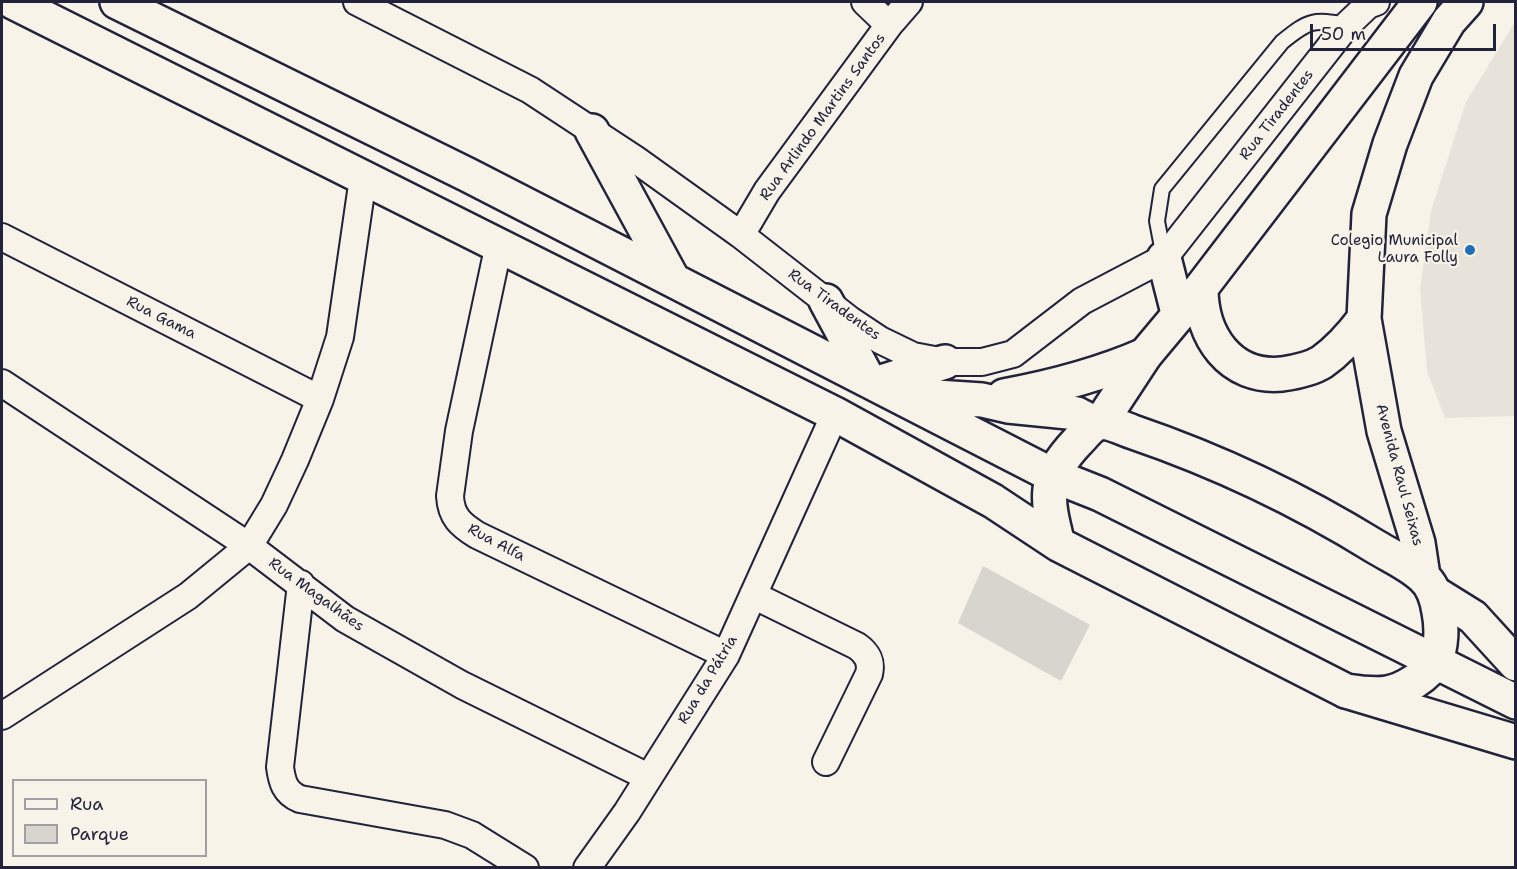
<!DOCTYPE html>
<html>
<head>
<meta charset="utf-8">
<style>
	body { margin:0 }
	#map { position:relative; width:1517px; height:869px; overflow:hidden; background:#f7f3e8; font-family:"Shantell Sans",sans-serif }
	canvas { display:block }
	.frame { position:absolute; inset:0; border:3px solid #22223b; pointer-events:none }
	.legend { position:absolute; left:12px; top:779px; width:195px; height:78px; box-sizing:border-box; background:#f7f3e8; border:2px solid #a29fa3; margin:0; padding:8px 10px; list-style:none; font-size:18px; color:#22223b }
	.legend li { display:flex; align-items:center; gap:12px; height:30px }
	.legend b { width:30px; border:2px solid #a29fa3 }
	.scale { position:absolute; left:1310px; top:24px; width:186px; height:27px; box-sizing:border-box; border:3px solid #22223b; border-top:0; padding-left:8px; font-size:18px; line-height:21px; white-space:nowrap; color:#22223b; -webkit-text-stroke:4px #f7f3e8; paint-order:stroke }
</style>
</head>
<body>
<div id="map">
<canvas width="1517" height="869"></canvas>
<div class="frame"></div>
<ul class="legend">
<li><b style="height:8px;background:#f7f3e8"></b>Rua</li>
<li><b style="height:16px;background:#d8d5cf"></b>Parque</li>
</ul>
<div class="scale">50 m</div>
</div>
<script>
const ctx = document.querySelector('canvas').getContext('2d');
ctx.lineJoin = 'round';
function paint(path, color) { ctx.fillStyle = color; ctx.fill(path, 'evenodd'); }
function trace(path, color, width, dash) { ctx.strokeStyle = color; ctx.lineWidth = width; ctx.lineCap = dash ? 'butt' : 'round'; ctx.setLineDash(dash || []); ctx.stroke(path); }
function drawText(font, color, halo, rows, align = 'center') {
  ctx.font = font + ' "Shantell Sans",sans-serif'; ctx.lineWidth = 4.5; ctx.setLineDash([]); ctx.textBaseline = 'middle'; ctx.strokeStyle = halo; ctx.fillStyle = color; for (const [text, x, y, turn = 0] of rows) {
    ctx.save(); ctx.translate(x, y); ctx.rotate((+turn || 0) * Math.PI / 180); ctx.textAlign = isNaN(turn) ? turn : align; if (halo) ctx.strokeText(text, 0, 0); ctx.fillText(text, 0, 0); ctx.restore();
  }
}
paint(new Path2D(`
	M1515 22V416L1445 418 1427 371 1420 289 1431 211 1466 102Z`), '#e7e3db');
paint(new Path2D(`
	M983 566 1090 625 1061 681 958 623Z`), '#d8d5cf');
const service = new Path2D(`
	M1164 258 1157 221 1162 189 1282 42C1309 20 1313 19 1347 25`);
const minor = new Path2D(`
	M357 2 530 90 635 159 741 235 850 320 880 340 913 356 945 362H982L1013 354 1082 301 1164 258 1347 25 1368 5 1376 2
	M865 2 889 25
	M741 235 767 191 889 25 909 2
	M2 237 320 399
	M499 244 459 431 450 496C451 517 461 525 477 535L726 655
	M2 383 249 546 345 619 462 685 648 777
	M301 584 280 767C282 782 285 793 300 799L445 825 472 835 525 868
	M753 595 857 646C867 653 872 662 869 674L826 762
	M2 716 188 596 249 546 274 505 295 460 320 399 340 337 363 178
	M587 868 627 812 726 655 835 414`);
const secondary = new Path2D(`
	M13 2 835 414 993 501 1058 544 1346 691C1360 693 1374 695 1387 693 1402 691 1429 675 1435 661 1442 647 1442 627 1439 612 1437 599 1433 585 1422 576 1409 564 1391 556 1376 547 1300 500 1218 461 1133 432 1124 429 1108 421 1099 423 1091 425 1084 435 1078 441 1042 479 1046 497 1058 544
	M1164 258 1178 313
	M1201 288C1201 336 1230 379 1282 374 1296 372 1311 369 1322 362 1339 350 1352 335 1364 319
	M1101 422 1145 355 1201 288 1420 2
	M1423 576 1418 543 1384 431 1364 319 1369 214 1390 144 1416 76 1449 21 1466 2`);
const primary = new Path2D(`
	M117 2 468 175 1052 475 1100 494 1516 702
	M592 131 673 280
	M826 301 869 381
	M875 384 945 362
	M906 395 982 400 1008 406 1068 412 1077 414 1096 424
	M1004 396C1053 387 1099 375 1145 355
	M1436 594 1473 617 1516 664
	M1346 691 1516 742`);
trace(service, '#22223b', 18);
trace(minor, '#22223b', 30);
trace(secondary, '#22223b', 38);
trace(primary, '#22223b', 38);
trace(service, '#f7f3e8', 14);
trace(minor, '#f7f3e8', 26);
trace(secondary, '#f7f3e8', 33);
trace(primary, '#f7f3e8', 33);
for (const [x, y, r, color] of [
	[1470,250,6,"#1f6fb2"]
]) { const dot = new Path2D(); dot.arc(x, y, r, 0, 2 * Math.PI); ctx.fillStyle = color; ctx.fill(dot); trace(dot, '#f7f3e8', 2); }
drawText('15px', '#22223b', '#f7f3e8', [
	["Rua Tiradentes",1277,115,-52],
	["Rua Arlindo Martins Santos",823,117,-54],
	["Rua Tiradentes",834,305,36],
	["Rua Gama",161,318,27],
	["Avenida Raul Seixas",1399,475,75],
	["Rua Alfa",496,543,28],
	["Rua Magalhães",316,595,36],
	["Rua da Pátria",708,680,-59]
]);
drawText('15px', '#22223b', '#f7f3e8', [
	["Colegio Municipal",1458,241],
	["Laura Folly",1458,258]
], 'right');
</script>
</body>
</html>
